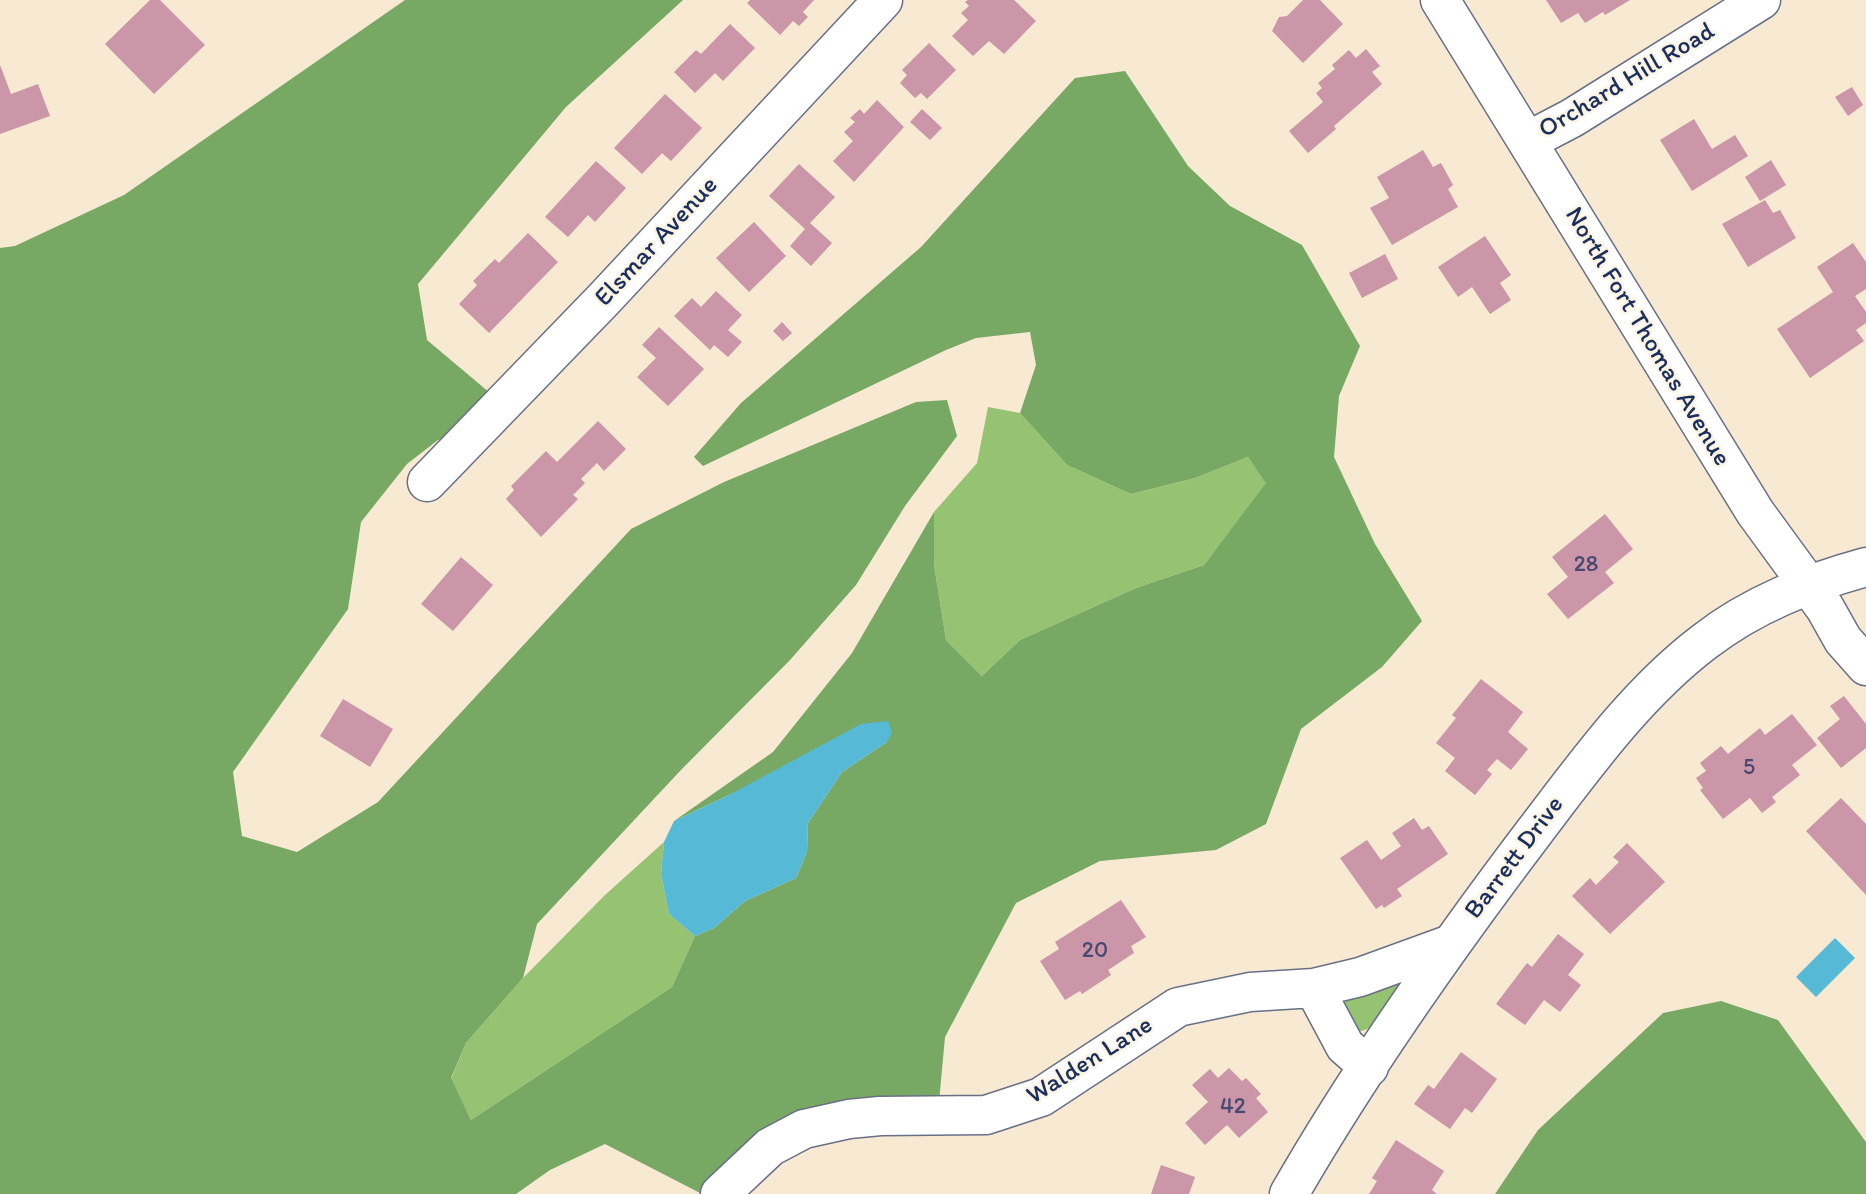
<!DOCTYPE html>
<html>
<head>
<meta charset="utf-8">
<style>
	body { margin:0 }
	canvas { display:block; background:#f7e9d2 }
</style>
</head>
<body>
<canvas width="1866" height="1194"></canvas>
<script>
const ctx = document.querySelector('canvas').getContext('2d');
ctx.lineJoin = 'round';
function paint(path, color) { ctx.fillStyle = color; ctx.fill(path, 'evenodd'); }
function trace(path, color, width, dash) { ctx.strokeStyle = color; ctx.lineWidth = width; ctx.lineCap = dash ? 'butt' : 'round'; ctx.setLineDash(dash || []); ctx.stroke(path); }
function drawText(font, color, halo, rows, align = 'center') {
  ctx.font = font + ' Itim,sans-serif'; ctx.lineWidth = 5; ctx.setLineDash([]); ctx.textBaseline = 'middle'; ctx.strokeStyle = halo; ctx.fillStyle = color; for (const [text, x, y, turn = 0] of rows) {
    ctx.save(); ctx.translate(x, y); ctx.rotate((+turn || 0) * Math.PI / 180); ctx.textAlign = isNaN(turn) ? turn : align; if (halo) ctx.strokeText(text, 0, 0); ctx.fillText(text, 0, 0); ctx.restore();
  }
}
paint(new Path2D(`
	M988 407 1020 413 1067 465 1131 494 1195 478 1248 457 1267 483 1204 565 1136 588 1020 640 982 676 946 640 934 565V512L977 463Z
	M664 842 661 874 669 914 695 936 672 987 471 1120 451 1079 466 1043 523 978 605 895Z
	M1397 977 1405 983C1393 999 1375 1038 1353 1030L1342 1004 1351 995Z`), '#95c372');
paint(new Path2D(`
	M405 0H683L566 107 418 284 427 340 490 393 450 438 438 440 407 464 361 522 348 609 233 772 242 836 297 852 378 802 631 529 724 482 916 402 947 400 957 436 905 506 856 585 790 660 680 771 537 924 523 978 466 1043 451 1078 471 1120 672 987 695 936 714 928 745 901 796 878 807 852 808 823 842 772 887 742 729 795 674 821 773 752 852 653 934 512V565L946 640 982 676 1020 640 1136 588 1204 565 1266 483 1248 457 1195 478 1131 494 1067 465 1020 413 1036 365 1030 332 976 338 946 350 703 466 694 457 741 403 921 247 1075 78 1125 71 1188 166 1230 206 1302 245 1360 346 1339 396 1334 457 1375 544 1422 621 1382 667 1301 729 1266 824 1216 850 1100 861 1016 903 945 1037 939 1102 789 1118 700 1193 605 1144 550 1170 516 1194H0V248L15 246 124 195Z
	M1721 1001 1778 1020 1866 1142V1194H1495L1538 1130 1663 1013Z`), '#78a964');
paint(new Path2D(`
	M888 721 892 732 887 742 842 772 808 823 807 852 796 878 745 901 714 928 695 936 669 914 661 874 664 842 674 821 729 795 861 724Z
	M1835 938 1855 958 1816 997 1796 977Z`), '#56b9d5');
paint(new Path2D(`
	M150 0H160L205 45 154 94 105 44Z
	M750 0H814L803 12 808 17 799 26 793 21 780 35 747 3Z
	M968 0H1014L1036 21 1004 54 989 41 973 56 952 36 968 20 961 13 969 6 965 2Z
	M1303 0H1320L1343 24 1303 63 1272 31 1279 17 1287 16Z
	M1546 0H1630L1605 15 1603 12 1585 23 1578 13 1561 23Z
	M730 24 755 48 723 81 715 73 695 93 674 72 696 50 701 54Z
	M929 43 956 70 927 99 921 93 915 98 900 83 907 75 902 70Z
	M1366 49 1380 66 1372 72 1382 84 1334 126 1336 129 1308 153 1289 131 1323 102 1316 93 1322 88 1318 83 1335 69 1332 65 1349 50 1356 58Z
	M0 65 11 94 38 84 50 116 0 134Z
	M1852 87 1863 105 1848 116 1835 97Z
	M665 94 702 128 671 161 662 153 642 174 614 148Z
	M877 100 904 127 854 182 833 161 853 141 844 132 855 122 850 118 860 109 864 114Z
	M922 109 942 128 930 140 910 122Z
	M1694 119 1712 149 1735 135 1748 156 1692 191 1660 140Z
	M1423 150 1433 167 1441 163 1453 185 1448 189 1458 207 1392 245 1370 208 1389 198 1377 177Z
	M1771 160 1786 185 1760 201 1745 177Z
	M596 161 626 188 595 222 588 215 568 237 545 217Z
	M799 164 835 197 810 223 832 243 811 266 790 246 805 229 769 196Z
	M1765 200 1773 213 1780 210 1796 238 1748 267 1722 224Z
	M754 222 786 256 749 292 716 258Z
	M528 233 558 262 489 333 459 304 477 285 473 281 495 259 499 263Z
	M1485 236 1511 275 1500 283 1511 300 1490 314 1472 287 1458 297 1438 267Z
	M1853 243 1866 262V289L1855 296 1866 312V323L1856 330 1864 341 1810 378 1777 329 1833 292 1817 267Z
	M1385 254 1398 279 1362 298 1349 273Z
	M716 291 742 315 728 330 742 342 728 357 714 345 710 350 674 316 692 298 701 307Z
	M782 322 792 333 783 341 773 331Z
	M659 327 704 369 668 406 637 377 656 358 642 345Z
	M598 421 626 449 604 471 597 463 581 479 585 483 573 495 578 499 541 537 506 499 514 490 511 486 546 451 557 462Z
	M1605 514 1633 549 1605 572 1614 583 1568 619 1547 594 1568 577 1552 557Z
	M461 557 493 585 453 631 421 604Z
	M1481 679 1523 712 1508 732 1528 749 1511 770 1497 759 1487 770 1492 774 1475 795 1445 771 1455 758 1436 743 1456 718 1452 715Z
	M1844 696 1866 724V748L1841 768 1817 738 1840 719 1830 706Z
	M343 699 393 729 370 767 320 736Z
	M1792 714 1817 745 1792 765 1800 775 1772 797 1776 802 1762 813 1750 798 1723 819 1700 790 1703 788 1696 778 1706 771 1700 763 1721 746 1728 754 1760 728 1765 735Z
	M1841 798 1866 824V895L1806 831Z
	M1414 818 1422 830 1429 826 1448 854 1397 889 1402 896 1384 908 1382 905 1376 909 1340 858 1367 840 1381 860 1401 846 1392 833Z
	M1627 843 1665 882 1610 934 1572 896 1590 878 1596 885 1619 862 1613 857Z
	M1121 900 1146 937 1131 946 1134 953 1108 970 1111 975 1082 994 1080 991 1065 1000 1040 961 1059 949 1055 942Z
	M1558 934 1584 954 1568 975 1581 985 1560 1012 1544 1000 1525 1025 1496 1004 1527 963 1532 967Z
	M1461 1052 1497 1079 1472 1113 1465 1108 1450 1129 1414 1104 1428 1085 1434 1089Z
	M1229 1068 1242 1081 1246 1078 1261 1094 1256 1098 1268 1112 1239 1138 1227 1125 1205 1145 1185 1123 1208 1102 1192 1085 1210 1069 1218 1078Z
	M1396 1140 1444 1171 1432 1190 1437 1194H1369L1377 1181 1372 1178Z
	M1161 1165 1195 1177 1189 1194H1151Z`), '#ca96a8');
const minor = new Path2D(`
	M1440 0 1755 512 1825 608 1843 640 1866 666
	M1528 141 1572 118 1761 0
	M427 482 604 299 883 0
	M1314 988 1345 1046 1369 1067
	M720 1194 770 1147 804 1129 849 1119 880 1116 986 1115 1041 1097 1178 1007 1250 992 1314 988 1360 977 1448 945
	M1289 1194C1362 1067 1447 947 1535 831 1586 764 1637 693 1704 642 1753 604 1808 583 1866 567`);
trace(minor, '#687087', 41);
trace(minor, '#fff', 38);
drawText('23px', '#474970', null, [
	["28",1586,565],
	["5",1749,768],
	["20",1095,951],
	["42",1233,1107]
]);
drawText('26px', '#1b2f5e', '#fcf5e5', [
	["Orchard Hill Road",1627,81,-31],
	["Elsmar Avenue",657,242,-47],
	["North Fort Thomas Avenue",1647,337,59],
	["Barrett Drive",1515,858,-53],
	["Walden Lane",1090,1061,-32]
]);
</script>
</body>
</html>
